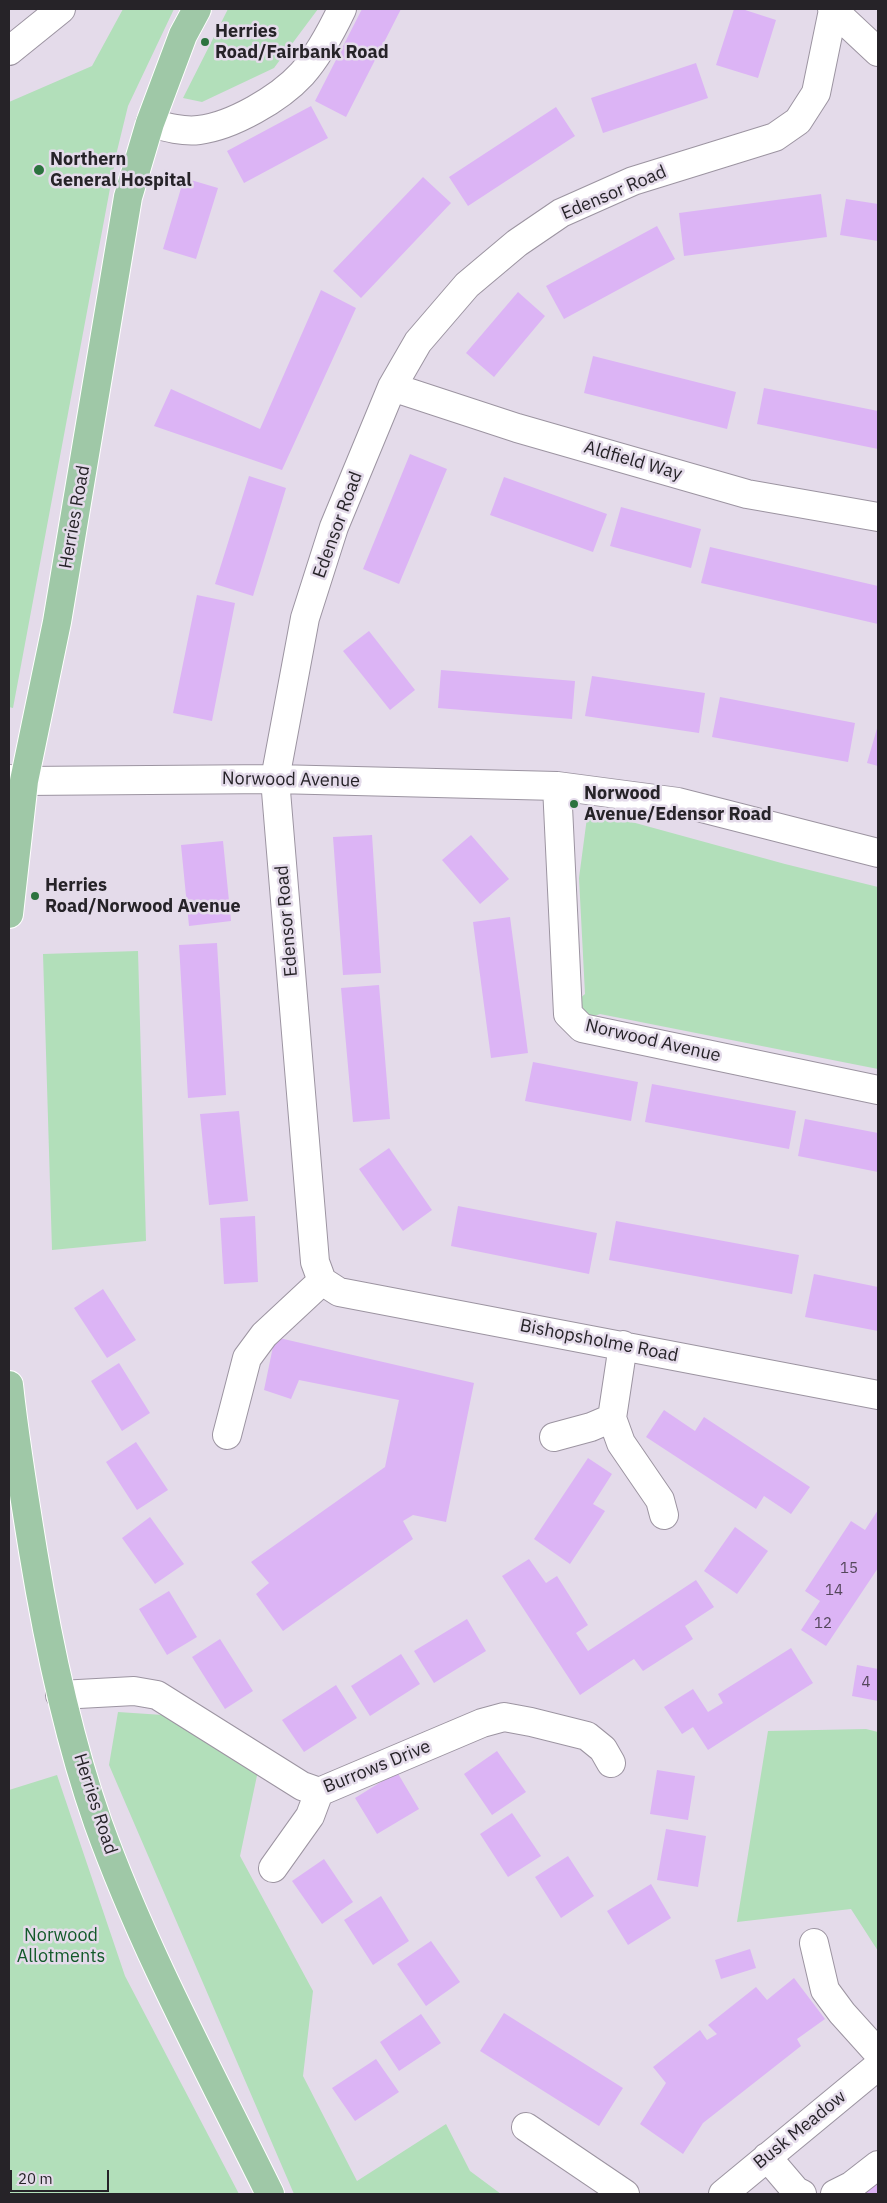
<!DOCTYPE html>
<html>
<head>
<meta charset="utf-8">
<style>
	body { margin:0 }
	#map { position:relative; width:887px; height:2203px; overflow:hidden; background:#e4dbea; font-family:"IBM Plex Sans",sans-serif }
	canvas { display:block }
	.frame { position:absolute; inset:0; border:10px solid #262328; pointer-events:none }
	.scale { position:absolute; left:10px; top:2170px; width:99px; height:22px; box-sizing:border-box; border:2px solid #262328; border-top:0; padding-left:6px; font-size:15px; line-height:18px; white-space:nowrap; color:#262328; -webkit-text-stroke:4px #e4dbea; paint-order:stroke }
</style>
</head>
<body>
<div id="map">
<canvas width="887" height="2203"></canvas>
<div class="frame"></div>
<div class="scale">20 m</div>
</div>
<script>
const ctx = document.querySelector('canvas').getContext('2d');
ctx.lineJoin = 'round';
function paint(path, color) { ctx.fillStyle = color; ctx.fill(path, 'evenodd'); }
function trace(path, color, width, dash) { ctx.strokeStyle = color; ctx.lineWidth = width; ctx.lineCap = dash ? 'butt' : 'round'; ctx.setLineDash(dash || []); ctx.stroke(path); }
function drawText(font, color, halo, rows, align = 'center') {
  ctx.font = font + ' "IBM Plex Sans",sans-serif'; ctx.lineWidth = 5; ctx.setLineDash([]); ctx.textBaseline = 'middle'; ctx.strokeStyle = halo; ctx.fillStyle = color; for (const [text, x, y, turn = 0] of rows) {
    ctx.save(); ctx.translate(x, y); ctx.rotate((+turn || 0) * Math.PI / 180); ctx.textAlign = isNaN(turn) ? turn : align; if (halo) ctx.strokeText(text, 0, 0); ctx.fillText(text, 0, 0); ctx.restore();
  }
}
paint(new Path2D(`
	M123 9H174L128 106 117 151 13 708 9 707V102L92 66Z
	M228 9H318L274 68 202 102 183 98Z
	M588 810 785 864 878 887V1069L600 1014 589 1018 578 1000 585 994 579 878Z
	M138 951 146 1241 52 1250 43 954Z
	M118 1712 163 1715 259 1766 240 1856 313 1991 303 2076 357 2181 446 2124 470 2171 501 2194H294L109 1765Z
	M866 1729 878 1732V1951L851 1909 737 1922 768 1731Z
	M57 1775 125 1976 239 2194H9V1790Z`), '#b2dfba');
paint(new Path2D(`
	M362 9H401L346 117 315 101Z
	M734 9H742L776 20 758 78 716 65Z
	M696 63 708 98 603 133 591 98Z
	M311 106 328 138 244 183 227 151Z
	M556 107 575 136 468 206 449 177Z
	M423 177 451 203 361 298 333 271Z
	M184 178 218 188 196 259 163 249Z
	M821 194 827 237 684 256 679 213Z
	M846 199 878 204V241L840 235Z
	M657 226 675 259 564 319 546 286Z
	M321 290 356 308 282 470 154 426 171 389 260 429Z
	M518 292 545 316 494 377 466 353Z
	M593 356 736 392 727 429 584 393Z
	M764 388 878 411V449L757 424Z
	M410 454 447 469 399 584 363 569Z
	M249 476 286 488 253 596 215 584Z
	M504 477 607 514 593 552 490 515Z
	M621 507 701 529 691 568 610 546Z
	M710 547 878 586V624L701 583Z
	M197 595 235 603 212 721 173 713Z
	M369 631 415 690 390 710 343 651Z
	M441 670 575 681 572 719 438 708Z
	M592 676 705 693 699 733 585 716Z
	M720 697 855 723 848 762 712 737Z
	M878 725V766L867 763Z
	M372 835 381 973 343 975 333 837Z
	M471 835 509 879 480 904 442 860Z
	M223 841 231 921 189 926 181 845Z
	M510 917 528 1053 491 1058 473 922Z
	M217 943 226 1095 188 1098 179 945Z
	M379 985 390 1119 353 1122 341 988Z
	M533 1062 638 1082 631 1121 525 1101Z
	M652 1084 796 1111 789 1149 645 1122Z
	M239 1111 248 1201 209 1205 200 1114Z
	M805 1119 878 1133V1172L798 1156Z
	M389 1148 432 1210 403 1231 359 1169Z
	M458 1206 597 1233 589 1274 451 1246Z
	M255 1216 258 1282 224 1284 220 1218Z
	M616 1221 799 1255 792 1294 609 1260Z
	M814 1274 878 1287V1331L805 1317Z
	M103 1289 136 1340 107 1358 74 1308Z
	M275 1337 474 1383 446 1522 413 1515 403 1521 413 1539 283 1631 256 1594 269 1583 251 1562 385 1467 399 1400 299 1380 291 1399 264 1390Z
	M119 1363 150 1413 122 1431 91 1381Z
	M664 1410 695 1431 704 1417 810 1487 791 1514 764 1496 756 1509 646 1437Z
	M136 1442 168 1490 137 1510 106 1462Z
	M588 1458 612 1474 593 1504 605 1511 570 1564 534 1539Z
	M878 1510V1568L826 1646 801 1630 820 1601 805 1591 851 1521 865 1530Z
	M150 1517 184 1564 155 1584 122 1538Z
	M735 1527 768 1551 737 1594 704 1571Z
	M529 1559 546 1583 557 1576 588 1625 576 1633 588 1651 696 1580 714 1607 685 1626 693 1639 643 1671 634 1659 580 1695 502 1576Z
	M169 1591 197 1637 167 1655 139 1609Z
	M467 1619 486 1651 434 1683 414 1651Z
	M220 1639 253 1691 225 1709 192 1657Z
	M791 1648 813 1683 708 1750 693 1727 682 1734 664 1707 693 1689 708 1712 723 1703 718 1694Z
	M401 1654 420 1684 370 1716 351 1686Z
	M857 1665 878 1669V1701L852 1696Z
	M336 1685 357 1718 304 1752 282 1720Z
	M497 1751 526 1792 492 1815 464 1774Z
	M657 1770 695 1776 688 1820 650 1814Z
	M397 1772 419 1809 377 1834 355 1798Z
	M512 1813 541 1856 508 1877 480 1834Z
	M666 1829 706 1836 698 1887 657 1880Z
	M568 1856 594 1896 561 1918 535 1877Z
	M324 1859 353 1902 322 1924 292 1881Z
	M651 1884 671 1918 628 1945 607 1911Z
	M381 1896 409 1941 373 1965 344 1920Z
	M431 1941 460 1982 426 2006 397 1964Z
	M750 1949 756 1968 721 1979 715 1960Z
	M794 1978 825 2019 797 2039 801 2046 703 2123 683 2154 640 2124 666 2083 653 2067 700 2030 707 2040 717 2034 708 2025 756 1987 767 2000Z
	M504 2013 623 2088 599 2126 480 2051Z
	M421 2014 441 2043 399 2071 380 2042Z
	M376 2059 399 2092 355 2121 332 2088Z
	M878 2177V2194H855Z`), '#dcb4f5');
const minor = new Path2D(`
	M832 9 878 52
	M9 51 61 9
	M150 123C165 127 183 132 199 130 232 126 279 99 302 74 319 55 331 32 342 9
	M392 387 517 428 747 494 878 517
	M9 779 24 781 275 779 557 786 678 802 878 853
	M557 786 568 1014 582 1028 878 1090
	M322 1281 315 1262 275 779 305 618 334 527 392 387 418 342 467 285 517 243 561 213 633 181 775 137 798 121 816 93 833 10
	M322 1281 339 1292 878 1395
	M623 1345 612 1418 621 1443 660 1500 664 1515
	M227 1435 247 1358 264 1335 322 1281
	M554 1437 591 1427 612 1418
	M60 1695 134 1691 157 1695 302 1786 319 1792 482 1723 504 1717 531 1722 587 1736 603 1749 611 1763
	M273 1868 310 1816 319 1792
	M814 1943 825 1990 842 2013 878 2053
	M526 2127 625 2194
	M767 2157 796 2191 802 2194
	M723 2194 878 2066
	M835 2194 851 2186 878 2165`);
const major = new Path2D(`
	M9 914 24 781 57 622 128 197 150 123 183 35 197 9
	M9 1385C15 1441 24 1496 33 1551 48 1643 67 1735 98 1823 144 1951 210 2072 270 2194`);
trace(minor, '#9c94a1', 30);
trace(major, '#fff', 30);
trace(minor, '#fff', 28);
trace(major, '#9fc8a7', 28);
for (const [x, y, r, color] of [
	[205,42,5,"#2c733f"],
	[39,170,6,"#2c733f"],
	[574,804,5,"#2c733f"],
	[35,896,5,"#2c733f"]
]) { const dot = new Path2D(); dot.arc(x, y, r, 0, 2 * Math.PI); ctx.fillStyle = color; ctx.fill(dot); trace(dot, '#e4dbea', 2); }
drawText('15px', '#54475b', null, [
	["15",849,1569],
	["14",834,1591],
	["12",823,1624],
	["4",866,1683]
]);
drawText('bold 18px', '#262328', '#e4dbea', [
	["Herries",215,32],
	["Road/Fairbank Road",215,53],
	["Northern",50,160],
	["General Hospital",50,181],
	["Norwood",584,794],
	["Avenue/Edensor Road",584,815],
	["Herries",45,886],
	["Road/Norwood Avenue",45,907]
], 'left');
drawText('18px', '#262328', '#e4dbea', [
	["Edensor Road",614,193,-23],
	["Aldfield Way",633,461,16],
	["Herries Road",75,517,-80],
	["Edensor Road",338,525,-70],
	["Norwood Avenue",291,780,1],
	["Edensor Road",287,921,-95],
	["Norwood Avenue",653,1041,13],
	["Bishopsholme Road",599,1341,11],
	["Burrows Drive",377,1767,-22],
	["Herries Road",95,1804,72],
	["Busk Meadow",800,2130,-39]
]);
drawText('18px', '#115929', '#e4dbea', [
	["Norwood",61,1936],
	["Allotments",61,1957]
]);
</script>
</body>
</html>
